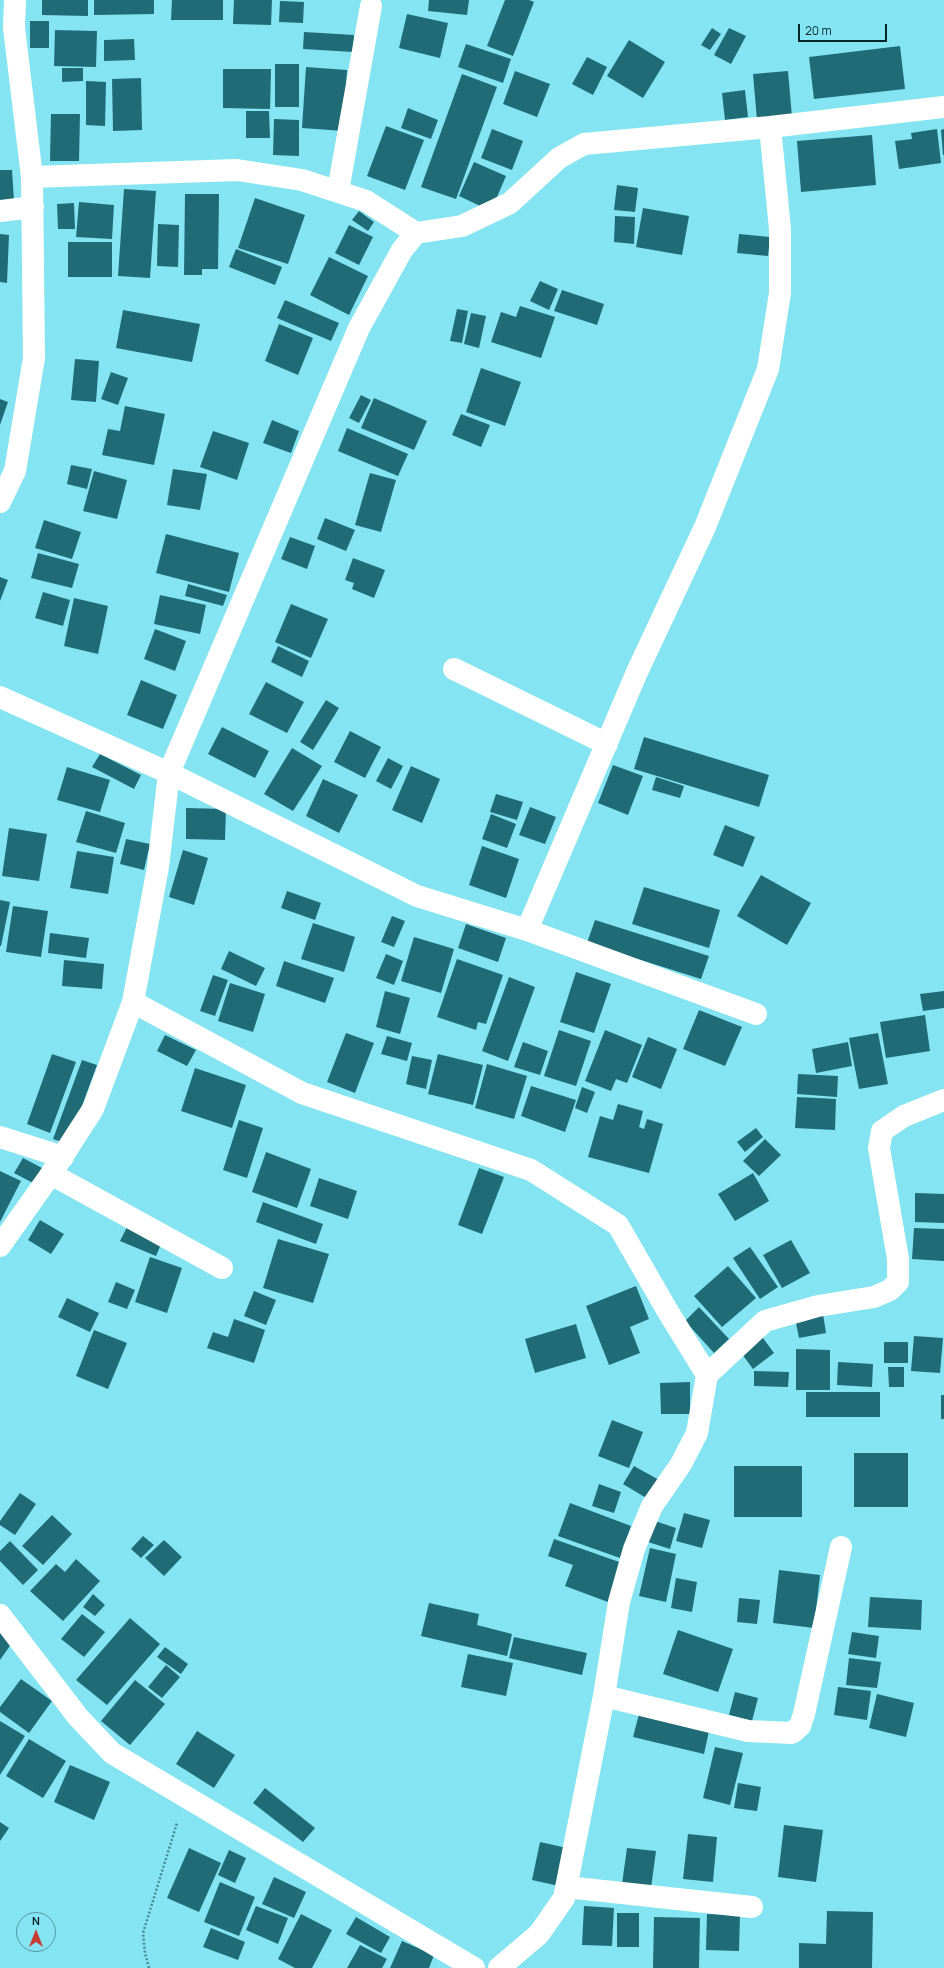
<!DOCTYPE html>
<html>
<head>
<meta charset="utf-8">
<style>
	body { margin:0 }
	#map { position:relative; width:944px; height:1968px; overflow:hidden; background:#84e4f2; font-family:Manrope,sans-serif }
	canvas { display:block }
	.north { position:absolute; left:16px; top:1912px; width:40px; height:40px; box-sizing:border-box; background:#84e4f2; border:1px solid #5298a2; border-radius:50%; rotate:0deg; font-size:11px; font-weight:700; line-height:16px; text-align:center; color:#06262a }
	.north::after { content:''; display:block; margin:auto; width:14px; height:18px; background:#c73a30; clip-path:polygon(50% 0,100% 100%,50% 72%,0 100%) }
	.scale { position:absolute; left:798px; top:24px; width:89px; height:18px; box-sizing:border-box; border:2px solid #06262a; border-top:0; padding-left:5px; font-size:12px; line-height:14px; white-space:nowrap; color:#06262a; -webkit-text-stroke:3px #84e4f2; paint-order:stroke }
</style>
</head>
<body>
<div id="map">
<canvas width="944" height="1968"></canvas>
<div class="north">N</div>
<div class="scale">20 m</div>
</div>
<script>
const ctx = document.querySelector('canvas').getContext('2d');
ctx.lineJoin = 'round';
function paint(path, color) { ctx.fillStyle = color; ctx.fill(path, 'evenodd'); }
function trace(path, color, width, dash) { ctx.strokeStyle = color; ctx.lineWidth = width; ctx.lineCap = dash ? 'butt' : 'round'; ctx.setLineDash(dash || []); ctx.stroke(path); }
paint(new Path2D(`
	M42 0H88V16L42 15Z
	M94 0H154V14L94 15Z
	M172 0H223V20H171Z
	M234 0H272L271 25 233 24Z
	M429 0H469L467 15 428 11Z
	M505 0H529L534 2 513 56 487 46Z
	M280 1 304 2 303 23 279 22Z
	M407 14 448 23 440 58 399 48Z
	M30 21H49V48H30Z
	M712 28 721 34 710 50 701 45Z
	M729 28 746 36 731 64 714 55Z
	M55 30 97 31 96 67 54 66Z
	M304 32 354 35 353 52 303 49Z
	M134 39 135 60 104 61V40Z
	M629 40 665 62 643 98 607 76Z
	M466 44 511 59 503 83 458 67Z
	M900 46 905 89 814 99 809 57Z
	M587 57 607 67 593 95 572 84Z
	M275 64H299V107H275Z
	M306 67 347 70 343 131 302 128Z
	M62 68H83V81L62 82Z
	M223 69H271L270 109 223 108Z
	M515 71 550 84 537 117 503 104Z
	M788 71 792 117 757 120 753 74Z
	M462 74 497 87 456 199 421 187Z
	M141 78 142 130 113 131 112 79Z
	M86 81 106 82 105 126 86 125Z
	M745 90 748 117 725 120 722 93Z
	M408 108 438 120 431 139 401 128Z
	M246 111H269L270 138H246Z
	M51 114H80L79 161H50Z
	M274 119 299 120V156L273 155Z
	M386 126 424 140 405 190 367 176Z
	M492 129 523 141 512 170 481 158Z
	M937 129 941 163 899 169 895 141 912 139 911 133Z
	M944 129V155H943L941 130Z
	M872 135 876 185 801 192 797 141Z
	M474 162 506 176 491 211 459 196Z
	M0 170H12L14 201 0 202Z
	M617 185 638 188 635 212 614 210Z
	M124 189 156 191 150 278 118 276Z
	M185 194H219L218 269H202V275H184Z
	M255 198 305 215 288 264 238 248Z
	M79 202 114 205 112 239 76 237Z
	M74 203 75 229H58L57 204Z
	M643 208 689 216 682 255 636 247Z
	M359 211 374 222 368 231 352 220Z
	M615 216 635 217 634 244 614 242Z
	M158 224 179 225 178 267 157 266Z
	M349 225 373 237 359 265 335 253Z
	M0 234 9 235 7 283 0 282Z
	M739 234 770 237 768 256 737 253Z
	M68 242H112V277H68Z
	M236 249 282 267 275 285 229 267Z
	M329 257 368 276 349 315 310 295Z
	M540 281 558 289 549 310 530 301Z
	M562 290 604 304 597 325 554 311Z
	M285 300 339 323 331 341 277 318Z
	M520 306 555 317 541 358 491 342 501 312 516 317Z
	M457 309 468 311 462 343 450 341Z
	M123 310 200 324 192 362 116 348Z
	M471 313 486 316 479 348 464 344Z
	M279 324 313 338 298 375 265 361Z
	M75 359 99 361 96 402 71 400Z
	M481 368 521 382 505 426 466 412Z
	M111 372 128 378 118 405 101 399Z
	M361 395 371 400 359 423 349 418Z
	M374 398 427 421 414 450 361 428Z
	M0 399 8 402 0 425Z
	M125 406 165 414 154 465 102 455 108 429 120 431Z
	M461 414 490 425 481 447 452 435Z
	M272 420 299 431 291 453 263 443Z
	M347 428 408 454 398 476 338 451Z
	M213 431 249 443 237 480 200 467Z
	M71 465 92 469 87 489 67 484Z
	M173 469 207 474 200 510 167 505Z
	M94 471 127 480 117 519 83 511Z
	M370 473 396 480 381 532 355 525Z
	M325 518 355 530 346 551 317 539Z
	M44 520 81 532 72 559 35 548Z
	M166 534 239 553 229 592 156 573Z
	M290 537 315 546 307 569 281 559Z
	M38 553 79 564 72 588 31 578Z
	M353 558 385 570 374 598 352 589 354 583 345 580Z
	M0 577 8 580 0 601Z
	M188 584 227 595 223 606 185 596Z
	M43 592 70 600 63 626 35 618Z
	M160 595 206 605 200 634 154 624Z
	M74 598 108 606 98 654 64 646Z
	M291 604 328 619 311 658 275 642Z
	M155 629 186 641 175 671 144 659Z
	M278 646 309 661 302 677 271 662Z
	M141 680 177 695 163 729 127 715Z
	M266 682 304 702 287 733 249 714Z
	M326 700 339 708 313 750 300 742Z
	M222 727 269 751 255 778 208 754Z
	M350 731 381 747 365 778 334 762Z
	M644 737 769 775 759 807 634 769Z
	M292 748 322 766 293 811 264 794Z
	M100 754 141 775 134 789 92 767Z
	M388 758 403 766 391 789 376 781Z
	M613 765 643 776 628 815 598 803Z
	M411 766 440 779 422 823 392 810Z
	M67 767 110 780 100 812 57 800Z
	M656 777 684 786 680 798 652 790Z
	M323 779 358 795 339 833 306 816Z
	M496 794 523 802 517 820 490 812Z
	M530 807 556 817 545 844 519 835Z
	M186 808 226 809 225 840 186 839Z
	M86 811 125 823 116 853 76 842Z
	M491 814 516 824 507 848 482 839Z
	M725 825 755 837 743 867 713 855Z
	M9 828 47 834 39 881 2 876Z
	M126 839 150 844 144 870 120 864Z
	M482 846 519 859 506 898 469 885Z
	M183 850 208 858 194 905 169 897Z
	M77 851 114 857 108 894 70 888Z
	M761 875 811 903 787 945 737 916Z
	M644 887 720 910 709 948 632 924Z
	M287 891 321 903 315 920 281 908Z
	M0 900 10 902 1 946H0Z
	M13 906 48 911 41 957 6 952Z
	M392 916 405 921 394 947 381 942Z
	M595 920 709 956 701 979 587 943Z
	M313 923 355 937 344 972 301 959Z
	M466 924 506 938 498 962 458 948Z
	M50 933 89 938 86 958 48 953Z
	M414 937 454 949 441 993 401 981Z
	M229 951 265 968 256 986 221 969Z
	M386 954 403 961 394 985 376 978Z
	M457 959 503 975 486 1024 478 1022 476 1030 437 1017Z
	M64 960 104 964 102 989 62 986Z
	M284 961 334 978 325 1003 276 986Z
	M576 972 611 984 594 1033 560 1022Z
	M213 975 228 980 215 1016 200 1011Z
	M509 977 535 987 508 1061 482 1051Z
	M230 983 265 994 253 1032 218 1021Z
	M385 991 410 998 400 1034 376 1027Z
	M944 991V1008L923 1011 920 994Z
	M699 1010 742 1027 725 1066 683 1049Z
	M925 1015 930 1051 886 1058 880 1022Z
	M559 1030 591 1041 576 1086 544 1076Z
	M605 1030 642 1045 627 1083 616 1079 611 1091 585 1081Z
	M346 1033 374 1043 355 1093 327 1082Z
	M878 1033 888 1084 859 1089 849 1038Z
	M165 1035 196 1050 187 1066 157 1051Z
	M387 1036 412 1043 407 1061 381 1054Z
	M648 1037 677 1049 661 1089 632 1077Z
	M523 1042 548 1051 540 1075 514 1067Z
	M848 1042 852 1066 816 1073 812 1049Z
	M52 1054 76 1062 50 1133 27 1124Z
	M438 1054 483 1065 473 1105 428 1094Z
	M412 1056 432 1060 426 1089 406 1084Z
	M82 1060 97 1065 68 1144 53 1139Z
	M487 1064 527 1076 514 1119 475 1108Z
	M195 1068 246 1085 232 1128 181 1111Z
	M798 1074 838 1076 837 1097 797 1094Z
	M531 1086 576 1100 565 1132 521 1116Z
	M582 1087 595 1092 587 1113 575 1108Z
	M797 1097 836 1099 835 1130 795 1128Z
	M618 1104 643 1111 639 1127 644 1129 647 1119 663 1124 649 1173 588 1157 600 1116 613 1120Z
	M239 1120 263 1128 247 1178 223 1170Z
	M756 1128 763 1137 745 1152 737 1142Z
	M765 1139 781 1155 759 1176 743 1161Z
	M266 1152 311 1169 297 1208 252 1192Z
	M23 1158 42 1168 33 1183 14 1173Z
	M479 1168 504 1177 482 1234 458 1225Z
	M0 1171 21 1181 0 1222Z
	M753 1173 769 1201 735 1221 718 1194Z
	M319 1178 357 1191 348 1219 310 1206Z
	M915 1193 944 1194V1223L915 1222Z
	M263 1202 323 1224 316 1244 256 1222Z
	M40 1220 64 1234 51 1254 28 1240Z
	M127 1227 162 1242 156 1256 120 1241Z
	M914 1228 944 1229V1261L912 1259Z
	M278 1239 329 1254 313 1303 263 1288Z
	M791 1240 810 1273 782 1288 763 1255Z
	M750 1247 778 1287 760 1299 733 1258Z
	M150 1257 182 1268 167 1313 135 1302Z
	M728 1266 756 1298 722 1327 694 1296Z
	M116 1282 135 1290 127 1309 108 1302Z
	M636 1286 649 1319 630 1327 640 1353 609 1365 586 1306Z
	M254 1291 276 1300 266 1325 244 1316Z
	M67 1298 99 1313 90 1332 58 1317Z
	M699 1307 729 1339 714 1353 685 1321Z
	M823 1314 826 1333 799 1338 795 1318Z
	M234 1319 265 1330 254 1363 207 1348 213 1332 228 1337Z
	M576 1324 586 1358 535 1373 525 1339Z
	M94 1330 127 1343 108 1389 76 1376Z
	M760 1334 774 1353 753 1369 739 1350Z
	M914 1336 943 1338 940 1373 911 1371Z
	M884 1342H908V1363H884Z
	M796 1349 830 1350V1390H796Z
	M838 1362 873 1364 872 1387 837 1385Z
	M888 1367H904V1387H889Z
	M754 1371 789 1372 788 1387 754 1386Z
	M690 1382V1414H661L660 1383Z
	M806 1392H880V1417H806Z
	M941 1395H944V1419H941Z
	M612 1420 643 1432 629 1468 598 1456Z
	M854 1453H908V1507H854Z
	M634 1466 659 1480 648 1499 623 1484Z
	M734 1466H802V1517H734Z
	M599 1484 621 1492 614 1513 592 1506Z
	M20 1493 36 1504 15 1535 0 1525V1521Z
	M570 1503 631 1526 620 1558 558 1536Z
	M684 1513 710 1520 702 1548 676 1541Z
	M52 1515 72 1534 43 1565 22 1546Z
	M655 1521 676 1528 670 1549 648 1542Z
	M143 1536 154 1545 141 1558 131 1549Z
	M554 1539 622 1563 608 1602 565 1586 573 1565 548 1556Z
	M164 1540 182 1557 164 1576 145 1558Z
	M10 1541 38 1570 23 1585 0 1561V1551Z
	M650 1548 676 1554 666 1602 639 1596Z
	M76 1559 100 1581 63 1621 30 1591 56 1564 65 1572Z
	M779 1570 820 1575 814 1628 773 1623Z
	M676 1578 697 1582 692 1612 671 1608Z
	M93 1594 105 1605 95 1616 83 1607Z
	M870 1597 922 1600 921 1630 868 1627Z
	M739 1598 760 1600 757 1624 737 1622Z
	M429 1603 479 1614 477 1625 512 1634 507 1656 421 1636Z
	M82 1614 105 1632 84 1657 61 1639Z
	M130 1618 160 1644 107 1705 76 1680Z
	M678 1630 733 1649 718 1692 663 1674Z
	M0 1631 14 1640 0 1660Z
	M852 1632 879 1636 876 1658 848 1654Z
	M514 1637 587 1653 582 1675 509 1658Z
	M165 1647 188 1664 181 1674 157 1657Z
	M468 1654 513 1663 506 1696 461 1687Z
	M849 1658 881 1662 877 1688 846 1685Z
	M166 1665 180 1677 162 1698 148 1687Z
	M21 1679 52 1701 29 1733 0 1712V1707Z
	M135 1680 165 1704 130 1745 101 1721Z
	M838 1687 871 1691 867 1720 834 1715Z
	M735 1692 758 1698 752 1721 729 1715Z
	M877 1694 914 1703 906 1737 869 1728Z
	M639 1714 709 1731 704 1754 633 1737Z
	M0 1721 25 1736 0 1775Z
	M197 1731 235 1755 214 1788 176 1764Z
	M29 1739 66 1761 43 1798 6 1776Z
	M715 1747 743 1753 730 1805 703 1798Z
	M70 1765 110 1782 94 1820 54 1802Z
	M738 1783 761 1787 757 1811 734 1808Z
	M265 1788 315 1828 303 1842 253 1803Z
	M0 1822 9 1828 0 1841Z
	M784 1825 823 1830 816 1882 778 1877Z
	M688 1834 717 1837 713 1882 683 1879Z
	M540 1842 567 1848 559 1886 532 1880Z
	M189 1848 221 1863 199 1912 167 1898Z
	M627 1848 656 1851 651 1888 622 1884Z
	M229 1850 246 1858 235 1883 218 1875Z
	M274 1877 306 1892 294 1918 262 1904Z
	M220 1882 255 1897 239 1936 204 1922Z
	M256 1906 288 1918 278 1944 246 1930Z
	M584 1906 614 1908 612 1946 582 1945Z
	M827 1911 873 1912 872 1968H799V1943L826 1944Z
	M617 1913H639V1947H617Z
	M301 1914 332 1930 312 1968H295L278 1959Z
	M707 1914 740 1915 739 1951 706 1950Z
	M356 1917 390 1937 381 1953 346 1934Z
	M654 1917 700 1918 699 1968H653Z
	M211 1928 245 1942 238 1960 203 1947Z
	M402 1941 434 1955 429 1968H390Z
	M360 1945 387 1959 382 1968H347Z`), '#1f6c77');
trace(new Path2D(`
	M149 1968 145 1953 143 1933 177 1823`), '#488992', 2.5, [2, 2]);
trace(new Path2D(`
	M32 177 237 170 302 180 366 201 416 233
	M338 191 371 6
	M0 211 33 207
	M0 502 15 471 34 358 32 177 14 28 15 0
	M454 669 607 744
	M0 697 169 773 417 896 527 930 756 1014
	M527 930 637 672 705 527 768 369 780 293V229L770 127
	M133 1002 302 1093 531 1170 618 1225 667 1310 707 1375
	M0 1137 63 1157
	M51 1174 222 1268
	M0 1246 51 1174 93 1109 133 1002 158 867 169 773 359 328 402 250 416 233 462 226 510 203 559 158 584 144 770 127 944 107
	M0 1615 78 1717 112 1753 474 1968
	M604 1696 748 1731 792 1733 800 1726 804 1714 841 1547
	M566 1887 752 1907
	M499 1968 539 1934 564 1898 604 1696 619 1602 634 1549 652 1506 681 1464 697 1433 707 1375 765 1321 818 1306 874 1297 890 1290 898 1282V1259L879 1148 882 1131 904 1116 944 1100`), '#fff', 22);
</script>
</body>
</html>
